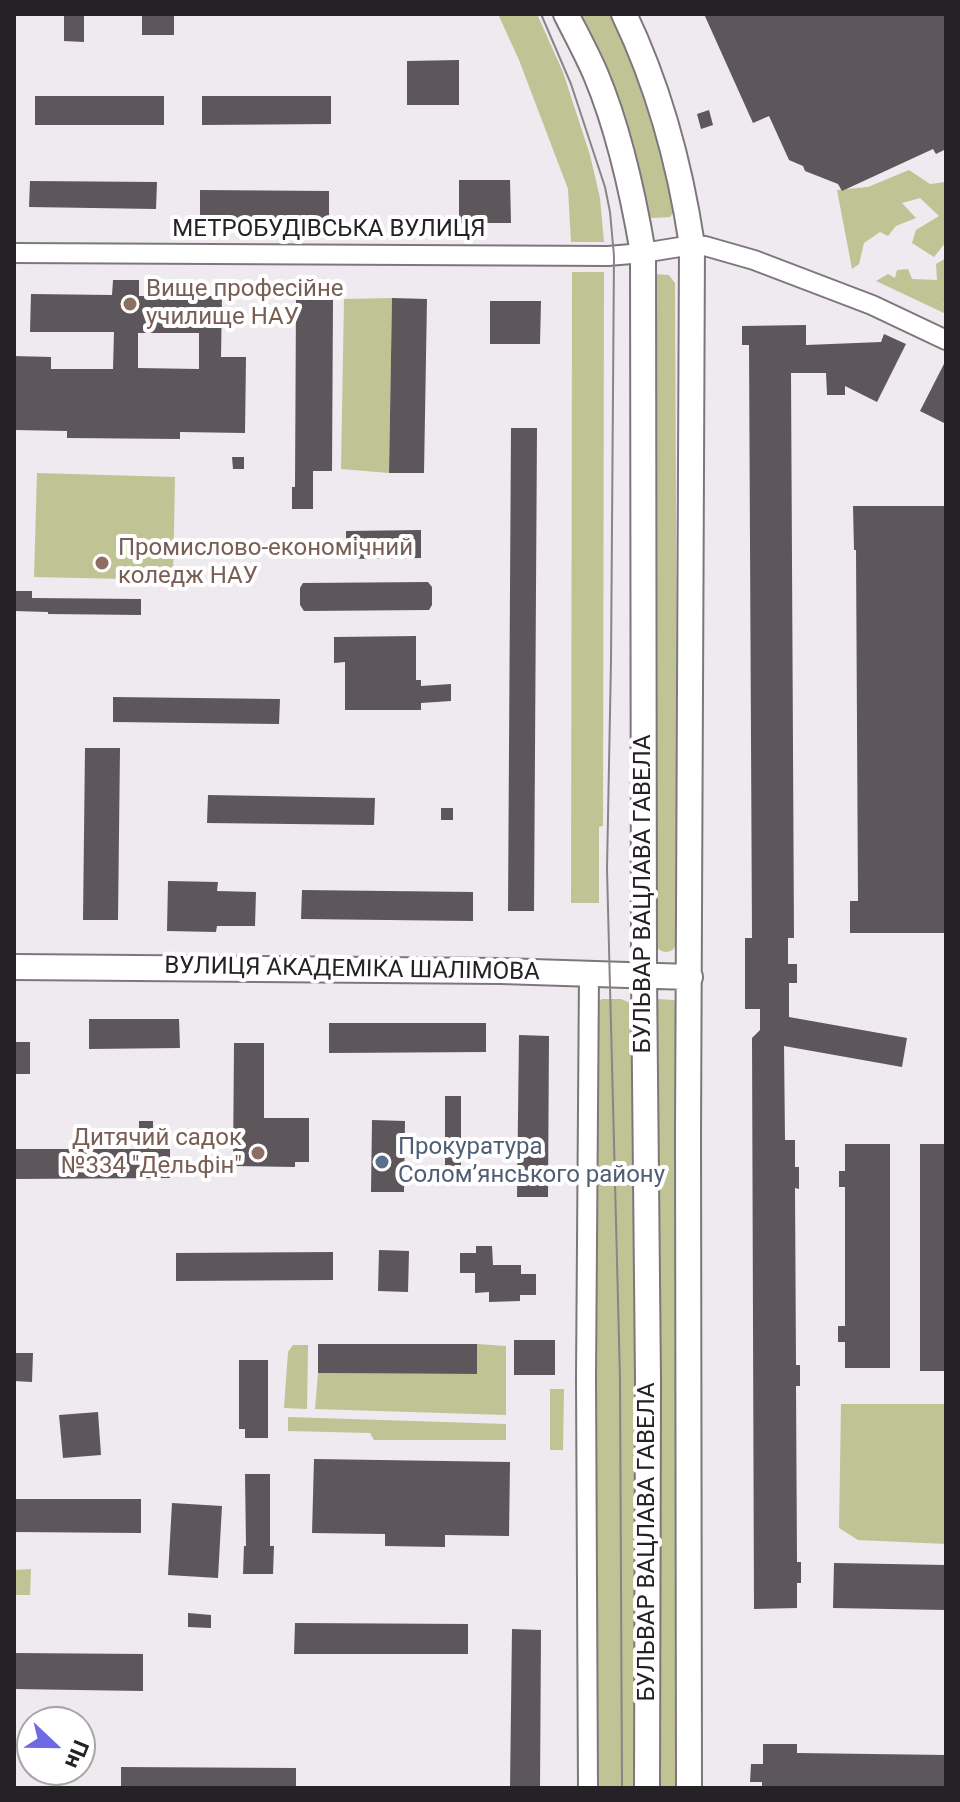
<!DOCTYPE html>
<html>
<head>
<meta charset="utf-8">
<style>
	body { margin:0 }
	#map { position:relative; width:960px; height:1802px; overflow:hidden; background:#efe9f0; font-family:Roboto,sans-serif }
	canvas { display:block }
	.frame { position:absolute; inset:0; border:16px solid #242224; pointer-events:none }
	.north { position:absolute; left:16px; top:1706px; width:80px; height:80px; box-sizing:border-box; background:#fff; border:2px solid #a7a7a7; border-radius:50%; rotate:112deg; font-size:22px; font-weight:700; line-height:32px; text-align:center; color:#242224 }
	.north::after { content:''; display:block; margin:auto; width:28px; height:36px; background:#6f69e3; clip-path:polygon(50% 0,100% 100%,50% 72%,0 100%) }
</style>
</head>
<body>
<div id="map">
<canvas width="960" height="1802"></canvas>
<div class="frame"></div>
<div class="north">Пн</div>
</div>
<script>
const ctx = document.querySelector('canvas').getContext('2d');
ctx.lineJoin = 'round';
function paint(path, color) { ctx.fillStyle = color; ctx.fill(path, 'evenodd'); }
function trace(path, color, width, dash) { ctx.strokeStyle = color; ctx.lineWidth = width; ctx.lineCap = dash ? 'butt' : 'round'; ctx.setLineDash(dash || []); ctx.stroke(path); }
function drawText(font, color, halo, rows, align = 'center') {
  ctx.font = font + ' Roboto,sans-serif'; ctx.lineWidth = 8; ctx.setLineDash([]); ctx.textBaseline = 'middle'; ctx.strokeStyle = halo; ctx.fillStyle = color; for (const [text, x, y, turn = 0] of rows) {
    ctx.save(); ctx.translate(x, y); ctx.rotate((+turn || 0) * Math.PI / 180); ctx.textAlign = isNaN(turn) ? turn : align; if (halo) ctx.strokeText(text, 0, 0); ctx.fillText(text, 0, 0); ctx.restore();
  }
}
paint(new Path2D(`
	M498 14H537L563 72 590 155 600 198 604 242H571L568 189 519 60Z
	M576 14H613L661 138 678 207 670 217 652 218 643 213Z
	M909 170 930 184 946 182V242L934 257 912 243 916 230 939 216 920 198 902 203 916 218 896 226 888 236 880 232 864 243 859 264 852 269 837 190 868 187Z
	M946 258V301L943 304 946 306V314L876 281 888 274 895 278 897 270 908 269 912 279 937 280 936 264Z
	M572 272H604L603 826 599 827V903H571Z
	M652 274 669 275 675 283 678 941C674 954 662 956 654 944Z
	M392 298 389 473 341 469 344 299Z
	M37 473 175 477 173 580 34 577Z
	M602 999H621L635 1005 637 1788H594L593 1004Z
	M657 999 674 1000 678 1007 684 1788H655L653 1007Z
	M477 1344 506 1346V1415L315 1409 318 1373 476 1374Z
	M293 1345H308L307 1409 284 1408 288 1352Z
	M550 1389H564L563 1450H550Z
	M841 1404H946V1544L858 1540 839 1528Z
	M288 1417 506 1424V1440H374L370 1433 288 1431Z
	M31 1569 30 1595H14V1570Z`), '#c0c494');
paint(new Path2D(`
	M64 14H84V42L64 41Z
	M142 14H174V35H142Z
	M704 14H946V149L936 154 933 149 842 191 838 184 805 171 803 166 789 160 769 116 753 123Z
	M459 60V105H407V61Z
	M35 96H164V125H35Z
	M202 96H331V124L202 125Z
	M709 110 713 125 701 129 697 114Z
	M459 180H510L511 223H459Z
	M30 181 157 182 156 209 29 207Z
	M200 190 329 191V221L200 220Z
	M113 280H139V296H222L221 357H246L245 433 180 432V439L67 438V431L14 430V356L51 357V369H113L114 332H30L31 294 112 295ZM138 333H199V369L138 368Z
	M392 298 427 299 424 473H389Z
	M296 300H333L332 471H313V509H292V487H295Z
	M490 301H541L540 344H490Z
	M806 325V345L881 342 884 334 906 344 877 402 845 386V395H827L826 373H791L794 938H788V964H797V983H789V1017L907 1038 902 1067 784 1046 785 1140H795V1167H799V1189L795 1188 796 1365H800V1386H796L797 1562H801V1583H797V1608L754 1609 752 1038 760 1030V1009H745V938H752L749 345H742V326Z
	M946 360V424L920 411Z
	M511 428H537L534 911H508Z
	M232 457H244V469H233Z
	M853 506H946V933H850V901H858L856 550H854Z
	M421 530V558L346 559V531Z
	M428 582 432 587V605L429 610 304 611 300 605V588L303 583Z
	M14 591H32V598L141 599V615L48 614V612L14 611Z
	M416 636V680H421V686L451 684V701L421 703V710H345V662L334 663V637Z
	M113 697 280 699 279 724 113 722Z
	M85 748H120L118 920H83Z
	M208 795 375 798 374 825 207 823Z
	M441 808H453V820H441Z
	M168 881 218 882 217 891 256 892 255 926H217L216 932 167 931Z
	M302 890 473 892V921L301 919Z
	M89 1019H179L180 1048 89 1049Z
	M329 1023H486V1052L329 1053Z
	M519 1035 549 1036 548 1197H517Z
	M14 1042H30V1074H14Z
	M234 1043H264V1118H309V1162H295V1167L233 1166Z
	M445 1096H461V1176H445Z
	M372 1120 405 1121 404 1192H371Z
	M139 1121H153V1149H170V1178L14 1179V1149H139Z
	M845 1144H890V1368H845V1342H838V1326H845V1187H839V1171H845Z
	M920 1144H946V1371H920Z
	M476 1246H492L493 1265H521V1274H536V1295H520V1301L489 1302V1292L475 1293V1273H460V1253H476Z
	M379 1250 409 1251 408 1292 378 1291Z
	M333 1252V1280L176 1281V1253Z
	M514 1340H555V1375H514Z
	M318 1344H477V1374L318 1373Z
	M14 1353H33L32 1382 14 1381Z
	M239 1360H268V1438H245V1429H239Z
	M98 1412 101 1455 63 1458 59 1415Z
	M314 1459 510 1462 509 1536 445 1535V1547L385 1546V1534L312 1533Z
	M245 1474H270V1546H274L273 1574H243L244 1546H246Z
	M14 1499H141V1533L14 1532Z
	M172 1503 222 1506 218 1578 168 1575Z
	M834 1563 946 1565V1610L833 1608Z
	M188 1613 211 1615V1628L188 1627Z
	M295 1623 468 1624V1654H294Z
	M512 1629 541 1630 540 1788H510Z
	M14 1653 143 1654V1691L14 1689Z
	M763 1744H797V1753L946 1755V1788H762V1782H750L751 1764H763Z
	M121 1767 296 1768V1788H121Z`), '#5d575c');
const street = new Path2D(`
	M14 253 608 256 643 253 692 245 705 246 754 260 872 305 946 340
	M588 1788 586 1377 589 973`);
const secondary = new Path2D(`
	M566 14C576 34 587 54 596 75 619 130 633 194 643 253L644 975 648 1380 647 1788
	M624 14C659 87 680 165 692 245L688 1133 689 1788
	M14 967 501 971 690 977`);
trace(street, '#7d777d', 22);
trace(secondary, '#7d777d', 28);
trace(street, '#fff', 18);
trace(secondary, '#fff', 24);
trace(new Path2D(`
	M541 14 571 84 605 187 610 212 614 256 611 661 607 869 620 1379 622 1788`), '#888488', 2);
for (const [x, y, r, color] of [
	[130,304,8,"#8d6e63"],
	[102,563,8,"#8d6e63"],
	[258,1153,8,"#8d6e63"],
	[382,1162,8,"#5c6f8a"]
]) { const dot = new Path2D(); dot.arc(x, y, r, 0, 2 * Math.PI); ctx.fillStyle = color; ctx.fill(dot); trace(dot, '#fff', 3); }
drawText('24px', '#242224', '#fff', [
	["МЕТРОБУДІВСЬКА ВУЛИЦЯ",329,230],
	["БУЛЬВАР ВАЦЛАВА ГАВЕЛА",644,894,-90],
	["ВУЛИЦЯ АКАДЕМІКА ШАЛІМОВА",352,970,1],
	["БУЛЬВАР ВАЦЛАВА ГАВЕЛА",648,1542,-90]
]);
drawText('24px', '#785e54', '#fff', [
	["Вище професійне",146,290],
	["училище НАУ",146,318],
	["Промислово-економічний",118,549],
	["коледж НАУ",118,577],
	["Дитячий садок",242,1139,"right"],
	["№334 \"Дельфін\"",242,1167,"right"]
], 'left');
drawText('24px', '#4e5e75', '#fff', [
	["Прокуратура",398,1148],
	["Солом’янського району",398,1176]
], 'left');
</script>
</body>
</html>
